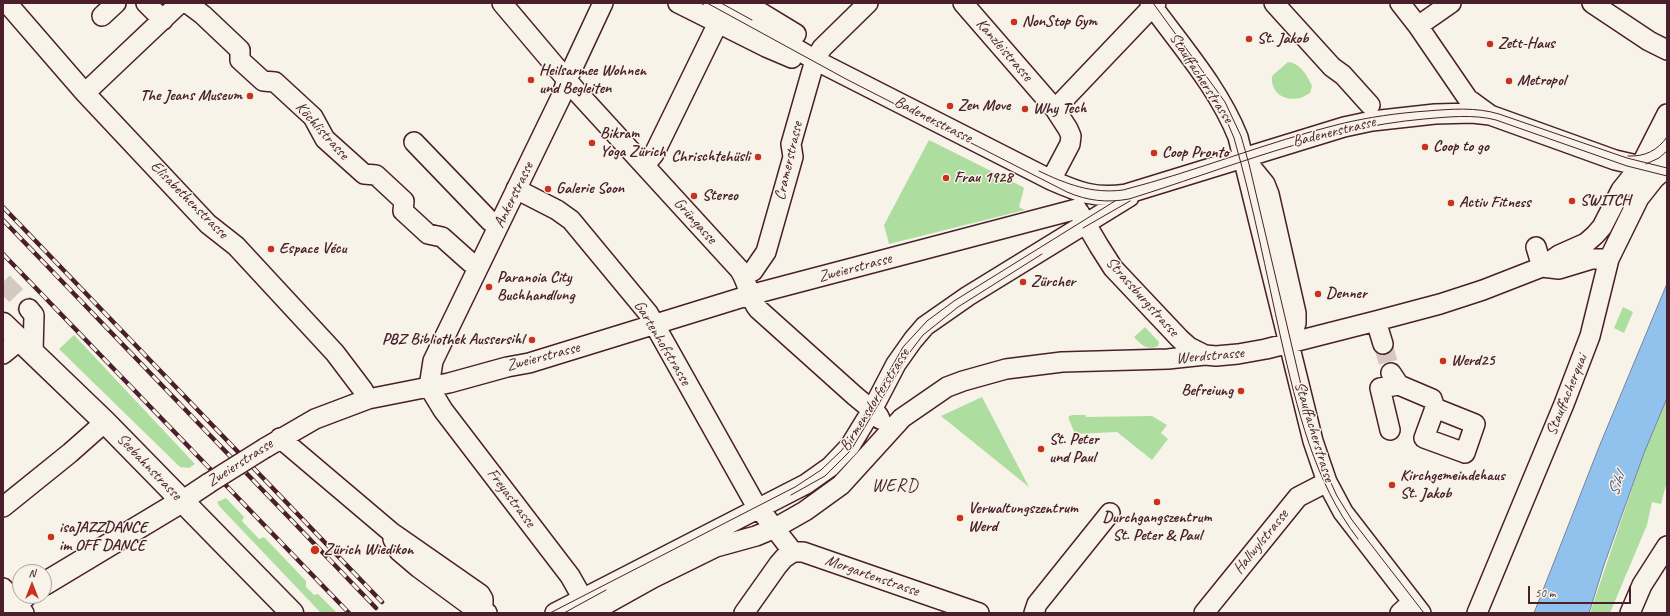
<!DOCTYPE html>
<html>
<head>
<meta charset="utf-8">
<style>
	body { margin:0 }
	#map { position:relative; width:1670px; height:616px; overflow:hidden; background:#f7f3e8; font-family:Caveat,sans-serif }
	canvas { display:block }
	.frame { position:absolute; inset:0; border:4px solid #4a1f2b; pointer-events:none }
	.north { position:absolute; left:12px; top:564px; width:40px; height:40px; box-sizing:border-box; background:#f7f3e8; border:1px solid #b29e9c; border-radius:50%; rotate:0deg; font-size:11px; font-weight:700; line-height:16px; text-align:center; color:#4a1f2b }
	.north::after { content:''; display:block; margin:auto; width:14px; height:18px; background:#c8321e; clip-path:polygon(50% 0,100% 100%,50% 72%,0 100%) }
	.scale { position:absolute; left:1528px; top:586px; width:103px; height:18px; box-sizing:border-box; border:2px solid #4a1f2b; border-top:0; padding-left:5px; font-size:12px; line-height:14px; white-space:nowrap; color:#4a1f2b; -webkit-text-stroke:3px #f7f3e8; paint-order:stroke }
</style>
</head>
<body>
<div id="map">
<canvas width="1670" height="616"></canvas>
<div class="frame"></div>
<div class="north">N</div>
<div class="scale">50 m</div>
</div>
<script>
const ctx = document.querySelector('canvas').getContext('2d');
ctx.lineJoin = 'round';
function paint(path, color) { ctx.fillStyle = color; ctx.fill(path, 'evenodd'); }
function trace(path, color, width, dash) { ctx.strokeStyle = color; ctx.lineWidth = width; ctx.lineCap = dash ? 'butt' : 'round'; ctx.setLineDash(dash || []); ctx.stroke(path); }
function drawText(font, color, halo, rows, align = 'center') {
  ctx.font = font + ' Caveat,sans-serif'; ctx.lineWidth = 3; ctx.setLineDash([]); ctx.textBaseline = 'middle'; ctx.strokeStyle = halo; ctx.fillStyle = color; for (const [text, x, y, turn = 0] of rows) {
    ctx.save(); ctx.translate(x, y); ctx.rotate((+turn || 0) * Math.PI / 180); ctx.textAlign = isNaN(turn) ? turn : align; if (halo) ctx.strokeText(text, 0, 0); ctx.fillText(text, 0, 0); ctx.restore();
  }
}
paint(new Path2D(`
	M1288 62C1300 63 1307 75 1312 86L1310 93C1294 105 1270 98 1272 76Z
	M929 140 1023 187 1024 188 1019 207 1025 210 889 244 884 225Z
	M1623 307 1633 312 1624 333 1614 328Z
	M1145 327 1159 342 1158 346C1148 351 1141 345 1134 337Z
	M74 335 195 464 189 468 180 467 59 349Z
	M982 397 1029 487 941 416Z
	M1667 398V481L1661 504 1652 502 1647 525 1610 613H1590L1644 453Z
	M1072 415H1086V417L1152 416 1167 425 1161 433 1168 439 1152 460 1117 432 1075 434 1068 417Z
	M226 498 244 517 242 521 259 539 264 537 306 581V587L314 595 318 594 337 613H321L220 507 217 502Z`), '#adde9f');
const water = new Path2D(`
	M1667 284V398L1644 453 1604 565 1589 613H1534L1599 447Z`);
paint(water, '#91c2ed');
trace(water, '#75819f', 1);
trace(new Path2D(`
	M3 282 29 309
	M1383 344 1391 373`), '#d4c9c2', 19, [19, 10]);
const minor = new Path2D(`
	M7 3 85 93 208 224 236 246 335 353 363 390 368 399
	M146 3 163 20
	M187 3 203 15 240 50V60L263 81 275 82 313 117 325 139 364 174 376 175 404 201 403 211 428 234 442 237 470 262 479 266
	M502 3 578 93 739 269C748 281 748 297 758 309L855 396 878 415 880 419
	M678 3 766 47 792 58
	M713 3 773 35 815 60 1051 180C1078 192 1096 199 1126 194L1344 127 1372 121 1435 114 1472 113 1490 115 1615 160 1667 172
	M745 3 796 34
	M963 3 1055 109 1068 129 1071 136 1070 144 1051 180
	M1150 3C1181 46 1218 87 1238 137L1313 441 1327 482 1343 512 1421 613
	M1274 3 1332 67 1343 75 1370 105
	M1400 3 1418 26 1468 99 1490 115
	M1592 3 1649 41 1667 50
	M102 16 116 3
	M1418 26 1451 3
	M85 93 180 3
	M1055 109 1156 3
	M414 142 490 221 499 225
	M1247 162 1265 184 1269 194 1296 313V323L1289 343
	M1645 163 1657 155 1667 144
	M645 165 654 154 718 23
	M516 189 557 210 571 220 648 313 754 502 793 552
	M1079 212 1099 246 1113 268 1180 339 1189 347 1205 355
	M1536 247 1542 267
	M1542 267 1559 269 1592 259H1609
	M744 276 753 271 766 252 793 157 791 144 815 60 822 48 868 3
	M29 309 34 315 33 352
	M1376 321 1383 344
	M3 354 20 340
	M1399 385 1432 399 1435 408 1475 424 1465 453 1424 438 1435 408
	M429 387 433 361 561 97 567 80 603 3
	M429 387 443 410 570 576 583 599 585 611
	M1390 430 1380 388 1399 385 1391 373
	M280 438 391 532 480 594 483 599V610
	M265 448 315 419 368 399 449 383 507 367 529 363 750 295 1077 209
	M182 501 209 483
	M3 507 70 453 105 422
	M393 539 399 551 419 568 468 604 487 613
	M793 552H803L979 613
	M3 588 24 613
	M555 613 806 484 830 467 850 446 872 410 896 364 913 340 925 326 968 296 1129 197
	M590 613 653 578 716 547 756 536 775 528 805 511 841 485 902 418 947 387 963 381 1006 369 1062 362 1168 359 1205 355 1216 356 1238 354 1266 349 1376 321 1440 304 1483 290 1542 267 1559 255 1586 243 1595 235 1602 227 1621 190 1641 165 1667 114
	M744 613 778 565 784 558 793 552
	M1034 613 1037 604 1110 513
	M1204 613 1298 497 1327 482
	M1400 613 1412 602
	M1477 613 1564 404 1590 336 1609 259 1639 198 1654 179 1667 167
	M1630 613 1642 585 1667 546`);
const major = new Path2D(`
	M3 324 105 422 292 613
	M44 584 182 501
	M3 609 25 596`);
trace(minor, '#4a1f2b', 22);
trace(major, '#4a1f2b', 25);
trace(minor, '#f7f3e8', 19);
trace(major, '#f7f3e8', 22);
trace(new Path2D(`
	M707 3 846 79 1067 192C1088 201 1107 203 1129 199 1226 169 1321 128 1424 119 1448 117 1473 114 1496 120L1627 166 1667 176
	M721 3 752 20
	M1153 3 1225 102 1241 136 1249 164 1305 402 1326 472 1337 496 1352 520 1424 613
	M1201 79 1223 112 1234 138C1253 204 1266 272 1281 339 1297 408 1314 482 1358 539
	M1628 156C1645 157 1658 150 1667 137
	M1646 164 1659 158 1667 151
	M1039 171C1066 184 1092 194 1123 190 1197 171 1267 142 1340 124 1369 117 1398 113 1427 111 1451 109 1476 107 1499 114L1627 158 1667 168
	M1083 228 1130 201
	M791 495 825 476 851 450 910 352 923 335 958 307 1042 254
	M550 613 795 487 821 470 842 450 857 428 903 347 927 321 954 301 1115 201
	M564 613 606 590`), '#4a1f2b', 1);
const rail = new Path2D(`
	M3 207 382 602
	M3 220 376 608
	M3 254 349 613`);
trace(rail, '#4a1f2b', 4.5);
trace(rail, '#f7f3e8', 3, [9]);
const minorBridge = new Path2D(`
	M209 483 265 448`);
trace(minorBridge, '#4a1f2b', 22, []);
trace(minorBridge, '#f7f3e8', 19);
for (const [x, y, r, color] of [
	[1014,22,4,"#c8321e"],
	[1249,39,4,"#c8321e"],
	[1490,44,4,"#c8321e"],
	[531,80,4,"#c8321e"],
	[1509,81,4,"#c8321e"],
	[250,96,4,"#c8321e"],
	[950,106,4,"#c8321e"],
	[1025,109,4,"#c8321e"],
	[592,143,4,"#c8321e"],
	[1425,147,4,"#c8321e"],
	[1154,153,4,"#c8321e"],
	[758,157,4,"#c8321e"],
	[946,178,4,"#c8321e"],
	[548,189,4,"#c8321e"],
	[694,196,4,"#c8321e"],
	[1572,201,4,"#c8321e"],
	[1451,203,4,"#c8321e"],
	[271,249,4,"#c8321e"],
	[1023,282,4,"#c8321e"],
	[489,287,4,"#c8321e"],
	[1318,294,4,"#c8321e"],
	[532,340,4,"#c8321e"],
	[1443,361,4,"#c8321e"],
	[1241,391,4,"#c8321e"],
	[1041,449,4,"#c8321e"],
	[1392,485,4,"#c8321e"],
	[1157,502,4,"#c8321e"],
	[960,518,4,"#c8321e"],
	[51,537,4,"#c8321e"],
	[315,550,5,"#c8321e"]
]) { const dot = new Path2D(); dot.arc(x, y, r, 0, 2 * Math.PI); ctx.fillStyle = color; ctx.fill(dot); trace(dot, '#f7f3e8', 1.5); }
drawText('bold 16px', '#4a1f2b', '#f7f3e8', [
	["NonStop Gym",1022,22],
	["St. Jakob",1257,39],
	["Zett-Haus",1498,44],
	["Heilsarmee Wohnen",539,71],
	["und Begleiten",539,89],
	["Metropol",1517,81],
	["The Jeans Museum",242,96,"right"],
	["Zen Move",958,106],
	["Why Tech",1033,109],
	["Bikram",600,134],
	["Yoga Zürich",600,152],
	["Coop to go",1433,147],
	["Coop Pronto",1162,153],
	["Chrischtehüsli",750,157,"right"],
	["Frau 1928",954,178],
	["Galerie Soon",556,189],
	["Stereo",702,196],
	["SWITCH",1580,201],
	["Activ Fitness",1459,203],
	["Espace Vécu",279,249],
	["Paranoia City",497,278],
	["Buchhandlung",497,296],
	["Zürcher",1031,282],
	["Denner",1326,294],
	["PBZ Bibliothek Aussersihl",524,340,"right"],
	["Werd25",1451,361],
	["Befreiung",1233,391,"right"],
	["St. Peter",1049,440],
	["und Paul",1049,458],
	["Kirchgemeindehaus",1400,476],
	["St. Jakob",1400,494],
	["Verwaltungszentrum",968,509],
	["Werd",968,527],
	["Durchgangszentrum",1157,518,"center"],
	["St. Peter & Paul",1157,536,"center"],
	["isaJAZZDANCE",59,528],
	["im OFF DANCE",59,546],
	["Zürich Wiedikon",324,550]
], 'left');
drawText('16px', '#4a1f2b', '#f7f3e8', [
	["Kanzleistrasse",1004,50,49],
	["Stauffacherstrasse",1201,78,57],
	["Badenerstrasse",933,120,27],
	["Köchlistrasse",322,131,48],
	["Badenerstrasse",1334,132,-14],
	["Cramerstrasse",789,161,-77],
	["Ankerstrasse",514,195,-64],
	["Elisabethenstrasse",189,200,45],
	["Grüngasse",695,221,48],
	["Zweierstrasse",855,268,-15],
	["Strassburgstrasse",1142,297,48],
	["Gartenhofstrasse",662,343,59],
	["Werdstrasse",1210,356,-5],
	["Zweierstrasse",543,357,-15],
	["Stauffacherquai",1567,395,-68],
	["Birmensdorferstrasse",875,400,-58],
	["Stauffacherstrasse",1314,432,73],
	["Zweierstrasse",240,463,-33],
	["Seebahnstrasse",149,467,46],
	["Freyastrasse",511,498,53],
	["Hallwylstrasse",1261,542,-51],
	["Morgartenstrasse",872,576,19]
]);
drawText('italic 17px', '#5f5065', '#f7f3e8', [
	["Sihl",1617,485,-69]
]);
ctx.letterSpacing = '1px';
drawText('18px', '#4a1f2b', '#f7f3e8', [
	["WERD",895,486]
]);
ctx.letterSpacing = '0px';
</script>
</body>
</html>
